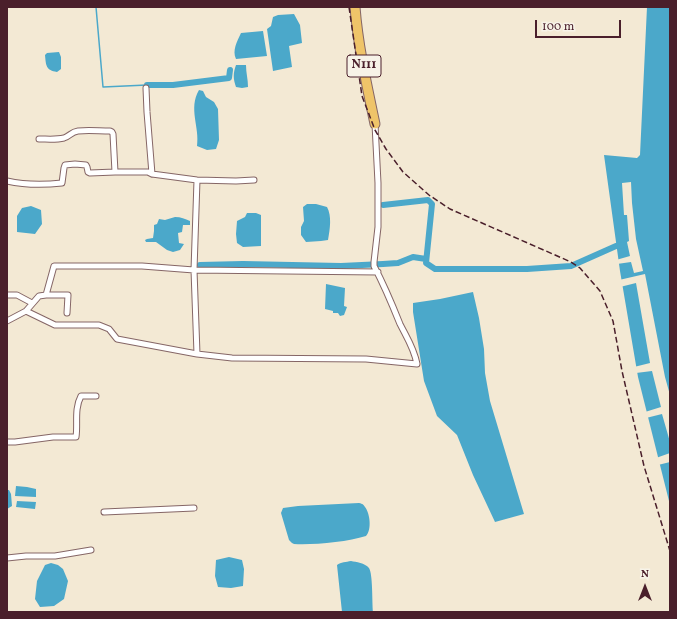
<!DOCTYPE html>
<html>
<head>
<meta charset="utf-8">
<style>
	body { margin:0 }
	#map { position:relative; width:677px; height:619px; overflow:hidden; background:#f3e9d4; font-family:Vollkorn,serif }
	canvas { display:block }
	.frame { position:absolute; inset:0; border:8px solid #4a1f2b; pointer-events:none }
	.north { position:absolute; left:625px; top:567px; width:40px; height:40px; -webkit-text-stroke:3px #f7f3e8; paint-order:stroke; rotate:0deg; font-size:11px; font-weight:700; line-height:16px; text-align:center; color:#4a1f2b }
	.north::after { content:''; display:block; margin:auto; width:14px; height:18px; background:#4a1f2b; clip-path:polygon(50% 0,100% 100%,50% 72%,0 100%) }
	.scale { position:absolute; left:535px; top:20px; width:86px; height:18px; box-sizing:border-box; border:2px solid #4a1f2b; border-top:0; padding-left:5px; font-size:12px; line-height:14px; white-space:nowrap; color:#4a1f2b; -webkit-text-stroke:3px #f7f3e8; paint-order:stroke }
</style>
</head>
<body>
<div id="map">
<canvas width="677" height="619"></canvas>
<div class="frame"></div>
<div class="north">N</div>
<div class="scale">100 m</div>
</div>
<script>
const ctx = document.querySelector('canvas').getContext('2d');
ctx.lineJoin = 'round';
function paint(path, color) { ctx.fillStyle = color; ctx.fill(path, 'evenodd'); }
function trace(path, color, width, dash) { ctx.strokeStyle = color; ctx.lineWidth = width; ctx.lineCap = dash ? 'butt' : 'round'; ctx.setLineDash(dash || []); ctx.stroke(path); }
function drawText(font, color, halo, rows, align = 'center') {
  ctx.font = font + ' Vollkorn,serif'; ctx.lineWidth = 3.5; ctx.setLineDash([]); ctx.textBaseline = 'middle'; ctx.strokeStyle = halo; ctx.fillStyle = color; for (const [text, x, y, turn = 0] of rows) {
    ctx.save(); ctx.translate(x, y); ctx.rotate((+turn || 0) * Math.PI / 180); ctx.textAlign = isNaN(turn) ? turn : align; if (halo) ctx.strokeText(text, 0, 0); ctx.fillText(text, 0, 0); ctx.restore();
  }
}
paint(new Path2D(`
	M647 7H670V505L638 377 620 271 604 155 637 158 640 155Z
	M294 14 300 25 302 43 289 46 292 67 273 71 267 29 271 26 273 17 278 15Z
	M263 31 267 56 236 59C232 50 237 42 241 33Z
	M59 52 61 57V69L57 72C46 70 46 66 45 55L47 53Z
	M236 65H246C246 73 248 79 248 87L242 88 236 87C233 79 233 73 236 65Z
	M199 90 203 91 206 97 214 102 218 109 219 140 216 149 207 150 197 146C200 127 188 109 199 90Z
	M307 204H316L327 207C332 216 330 229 328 240L321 241 306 242 301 235V227L304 221 303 207Z
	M31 206 41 210 42 224 35 234 17 232V216L22 208Z
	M247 213H256L261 215V246L243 247 237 243 236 234 237 221 245 217Z
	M175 217C181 217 185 219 190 221V225H183L182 232 178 233 179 243 184 244 180 250 173 252 167 250 156 242H146L145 240 147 239 153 238 154 231V225L157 224 159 219 165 220Z
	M326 284 345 288 344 306 347 307 344 315 340 316 338 313H333V311L325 309Z
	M473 292 479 318 484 349 485 373 490 401 524 514 495 522 473 475 457 435 437 416 424 381 413 312V303L440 299Z
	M16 486 27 487 36 489V497L15 496Z
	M7 490H9L11 494 12 506 7 509Z
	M17 501 36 502 35 509 16 507Z
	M359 503C363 504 363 504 365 507 370 513 372 530 366 536 347 542 314 545 294 544L292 543 289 540 281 513 283 508 298 506Z
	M229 557 242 560 244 569 243 586 231 588 218 587 215 576 216 560Z
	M351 561C356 562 365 563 369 568 373 574 372 603 373 612H342L337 565C341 562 346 562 351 561Z
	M51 563 58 565 63 569 68 581 64 599 54 606 40 607 35 599 37 581 45 565Z`), '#4ba8ca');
paint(new Path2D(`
	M631 182 632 203 636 239 643 271 634 273 631 262 617 264 616 260 630 256 627 242 629 241 627 215H624L622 183Z
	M645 274 665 377 670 395V442L662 414 646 418 645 412 661 407 652 371 636 373 635 371 634 367 650 363 636 283 620 287 619 280Z
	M670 453V462L658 465 656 458Z`), '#f3e9d4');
trace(new Path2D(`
	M96 7 103 87 147 85`), '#4ba8ca', 1.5);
trace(new Path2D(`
	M147 85H173L229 78 230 70
	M383 205 428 200 432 204 426 263 435 269H527L571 266 616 246 623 245
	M200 265 243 264 341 266 383 264 398 263 413 257 426 259`), '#4ba8ca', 6);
const street = new Path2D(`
	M146 88 147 112 152 174 197 180 236 181 254 180
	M39 139C47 139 56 140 64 138 70 136 71 132 78 131 88 130 99 131 110 131L112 132 113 134 115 172
	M197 180 194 270 197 354
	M7 181C25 185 44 185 62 183L64 168 65 165 75 164 86 165 87 167 88 172 90 173 115 172H148L152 174
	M7 295H17L32 303
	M46 295H68L67 313
	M26 311 55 325H99L109 329 117 339 197 354 232 358 366 359 417 364C414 348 407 338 400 324 392 304 384 285 374 266V262L378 227V183L375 124
	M7 321 26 311 39 296 46 295 54 266H142L194 270 378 272
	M7 442H15L53 437H76C78 424 74 409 81 396H96
	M104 512 194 508
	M7 558 26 556H55L91 550`);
const highway = new Path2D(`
	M355 7C358 46 367 86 375 124`);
trace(street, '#856666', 7);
trace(highway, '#856666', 11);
trace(street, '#fff', 5);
trace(highway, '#efc469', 9);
trace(new Path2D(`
	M349 7 362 96 375 130 386 149 403 172 429 195 450 209 571 262 580 268 600 291 613 321 622 371 644 466 670 551`), '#4a1f2b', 1.5, [6, 3]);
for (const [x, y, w] of [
	[364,66,34]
]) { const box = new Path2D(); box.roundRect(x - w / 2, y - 11, w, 22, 3); ctx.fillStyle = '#f7f3e8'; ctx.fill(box); trace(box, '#4a1f2b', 1); }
drawText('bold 13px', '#4a1f2b', null, [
	["N111",364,66]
]);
</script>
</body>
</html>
